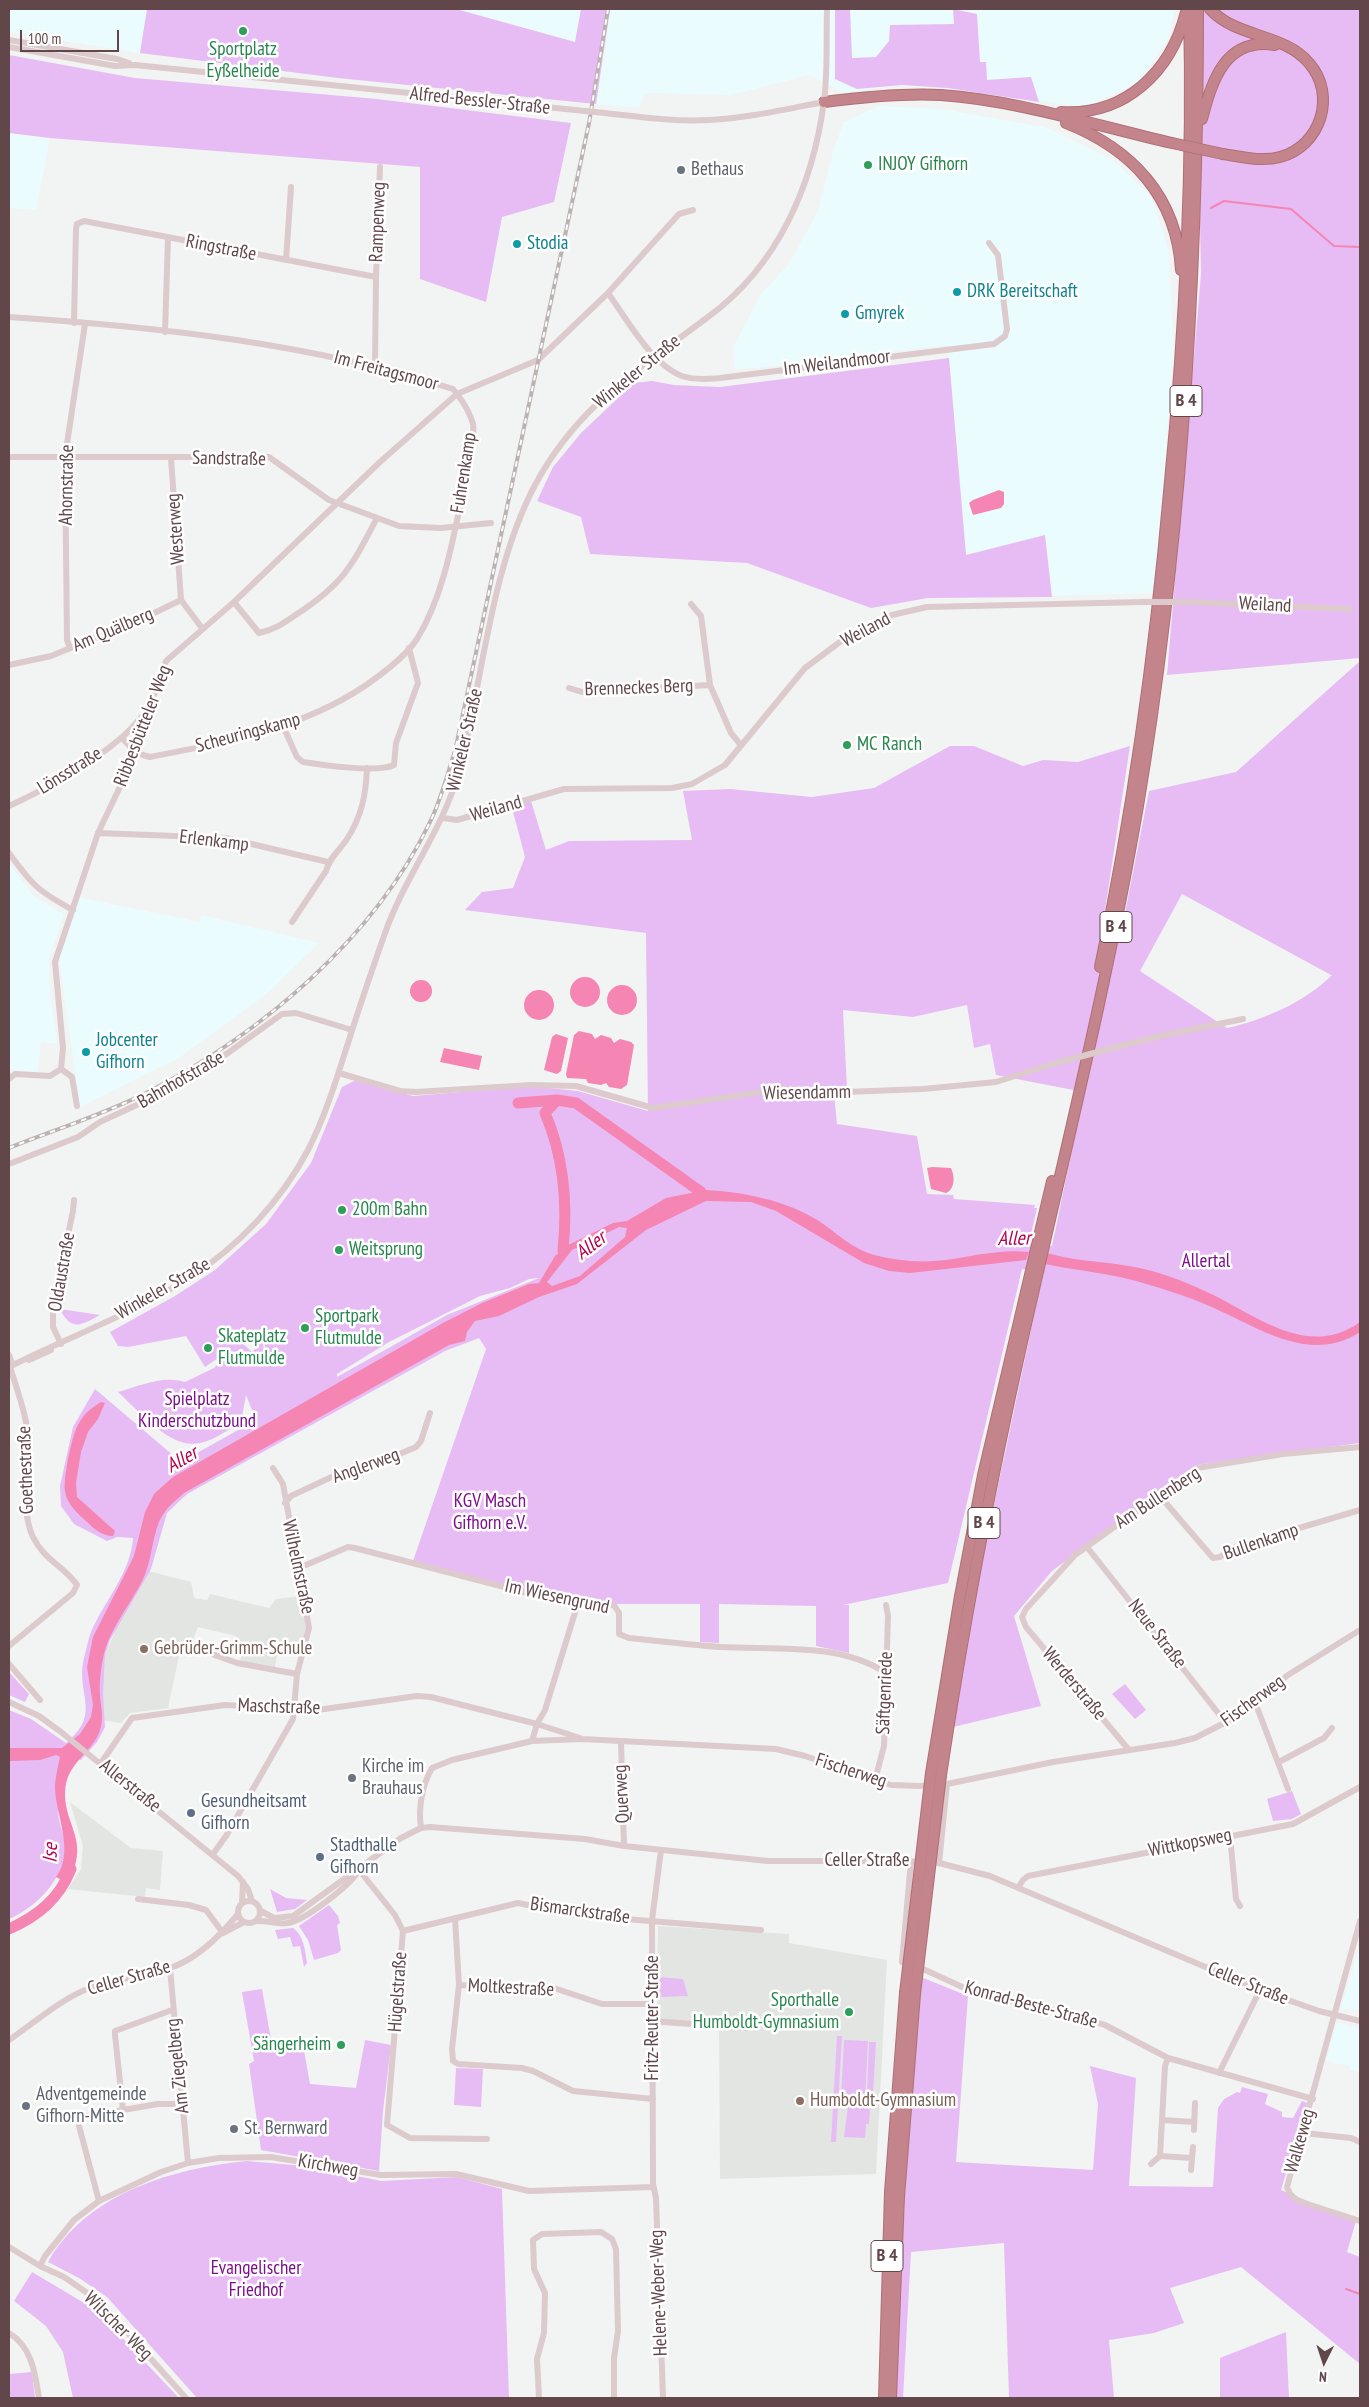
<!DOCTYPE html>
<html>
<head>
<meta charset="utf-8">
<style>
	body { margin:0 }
	#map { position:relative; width:1369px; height:2407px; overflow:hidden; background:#f1f4f2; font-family:"PT Sans Narrow",sans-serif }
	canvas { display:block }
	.frame { position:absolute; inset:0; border:10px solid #61474a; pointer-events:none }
	.north { position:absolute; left:1299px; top:2337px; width:50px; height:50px; -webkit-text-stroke:4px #fff; paint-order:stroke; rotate:184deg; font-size:14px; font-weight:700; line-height:20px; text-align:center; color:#61474a }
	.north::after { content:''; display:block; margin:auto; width:18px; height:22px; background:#61474a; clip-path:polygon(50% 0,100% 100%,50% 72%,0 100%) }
	.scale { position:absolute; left:20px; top:30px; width:99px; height:22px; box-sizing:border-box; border:2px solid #61474a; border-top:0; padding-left:6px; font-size:15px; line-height:18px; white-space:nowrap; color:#61474a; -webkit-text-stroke:4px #fff; paint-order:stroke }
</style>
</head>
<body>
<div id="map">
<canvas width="1369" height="2407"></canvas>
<div class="frame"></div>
<div class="north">N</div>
<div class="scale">100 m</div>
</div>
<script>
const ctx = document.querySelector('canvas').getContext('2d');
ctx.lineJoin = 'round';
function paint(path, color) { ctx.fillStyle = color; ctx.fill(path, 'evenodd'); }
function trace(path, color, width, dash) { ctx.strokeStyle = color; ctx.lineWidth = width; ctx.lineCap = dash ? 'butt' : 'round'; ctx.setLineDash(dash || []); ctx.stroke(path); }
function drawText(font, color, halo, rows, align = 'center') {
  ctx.font = font + ' "PT Sans Narrow",sans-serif'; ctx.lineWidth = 5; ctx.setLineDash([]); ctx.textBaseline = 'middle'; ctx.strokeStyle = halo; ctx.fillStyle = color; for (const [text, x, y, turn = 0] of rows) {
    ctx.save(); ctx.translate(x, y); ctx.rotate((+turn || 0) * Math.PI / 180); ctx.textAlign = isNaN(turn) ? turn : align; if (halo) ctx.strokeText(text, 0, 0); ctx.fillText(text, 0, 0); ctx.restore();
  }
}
paint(new Path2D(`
	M9 9H147L140 53 9 32Z
	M456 9H581L575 42Z
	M611 9H1175L1168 39 1137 84 1083 107 947 88 902 85 843 92 809 75 731 95 645 93 639 108 596 104Z
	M879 106 943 109 1048 128 1113 160 1152 197 1168 249 1174 341 1156 593 970 598 948 345 754 368 735 369 733 348 761 294 789 264 818 211 834 148 844 122Z
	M9 133 50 138 36 210 9 208Z
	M9 863 34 897 64 914 49 959V983L57 1044 41 1042 38 1072 9 1069Z
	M77 897 200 922 201 915 319 943 264 996 177 1059 80 1107 58 951Z
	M1360 1944V2011L1341 2008Z
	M1337 2023 1360 2028V2072L1349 2069V2066L1326 2061Z`), '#eafcfe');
paint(new Path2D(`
	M148 1571 191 1582 194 1598 207 1600 210 1594 269 1608 276 1599 301 1596 307 1627 301 1649 279 1644 275 1667 240 1661 242 1653 234 1643 236 1636 198 1627 191 1644 182 1642 168 1708 130 1713 121 1723 102 1720 101 1693 105 1655 120 1620Z
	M70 1802 131 1848 163 1851 160 1890 146 1888 145 1897 68 1889 81 1869 83 1846Z
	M658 1926 789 1934V1943L887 1960 876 2174 720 2179 719 2029 657 2025Z`), '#e3e5e2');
paint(new Path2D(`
	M147 9H456L575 42 581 9H610L596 104 338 78 140 53Z
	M835 9H850L852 58 876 57 889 41 890 25 954 24 953 9 977 14 980 62H986L987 80 1031 77 1039 102 947 88 902 85 857 89 835 79Z
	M1196 9H1360V658L1167 675 1201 274Z
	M9 55 135 78 377 99 571 123 554 202 502 217 486 302 420 279V167L50 138 9 133Z
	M949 358 966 555 1045 535 1052 597 928 598 871 608 747 563 590 554 581 517 537 501 553 467 581 433 634 383 652 381 674 385 720 387Z
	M1360 661V1443L1196 1465 1052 1571 1014 1616 1041 1706 953 1727 975 1595 1043 1273 1022 1269 948 1583 843 1605H849V1653L816 1646V1606L719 1604V1643L700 1642V1604H575L413 1561 484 1355 486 1349 479 1338 445 1351 187 1494 167 1513 151 1569 110 1640 105 1655 103 1693 105 1727 97 1742 81 1760 60 1758C60 1776 58 1795 58 1813 59 1824 65 1835 65 1847 66 1877 36 1908 9 1919V1710L31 1719 66 1743C103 1713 75 1694 84 1658 86 1650 88 1640 91 1632 105 1600 131 1572 133 1538L117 1537 107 1541 74 1524 61 1506 60 1486 73 1427 95 1389 181 1462 256 1420 246 1395 241 1422C229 1429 215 1440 200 1443 170 1450 138 1410 118 1392 139 1386 163 1375 185 1382L214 1368 230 1350 205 1367 186 1336 128 1347 118 1346 110 1332 175 1296 215 1270 266 1224 311 1163 342 1087 356 1080 413 1096 530 1086 578 1091 648 1111 646 933 465 910 482 892 513 888 525 857 512 808 531 801 546 850 569 841 692 840 683 791 730 789 812 797 874 788 950 746H974L1023 766 1043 760 1078 762 1130 746 1103 923 1124 918 1149 791 1236 772ZM1182 894 1331 975H1332C1305 1002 1264 1020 1227 1028L1140 971ZM967 1005 974 1048 990 1044 996 1075 1084 1092 1052 1246 1029 1243 1037 1208H1034L1035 1205 954 1199 953 1195 927 1194 917 1136 837 1124 834 1094 847 1089 843 1010 913 1017ZM539 1278 447 1315 337 1377V1374L389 1342 480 1296 510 1288 529 1279ZM263 1333 266 1354H264L263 1339 256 1337V1348L252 1352 237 1338 240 1336Z
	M60 1309 100 1315C82 1325 71 1332 60 1309Z
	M9 1672 29 1694 25 1702 9 1695Z
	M1125 1684 1146 1710 1135 1719 1112 1694Z
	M1292 1791 1301 1814 1292 1819 1273 1821 1267 1799Z
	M270 1889 286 1898 307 1900 295 1909 277 1912Z
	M329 1905 338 1916 340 1923 337 1925 341 1950 338 1953 314 1960 308 1940 299 1926Z
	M293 1928C304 1936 305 1950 307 1963L304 1967 300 1946 293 1947 290 1937 278 1939 275 1930Z
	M659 1977 683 1979 688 1996 659 1997Z
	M921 1977 968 1996 956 2162 1093 2170 1098 2104 1090 2066 1136 2078 1129 2186 1213 2187 1218 2108 1224 2099 1237 2092 1240 2093 1242 2087 1268 2094 1265 2104 1282 2112V2117L1293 2118 1302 2101 1307 2103 1281 2190 1356 2221 1347 2252 1360 2257V2364L1241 2267 1170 2288 1184 2323 1154 2333 1109 2340 1114 2398H1009L1004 2243 911 2252 903 2398H895L906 2175Z
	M262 1989 272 2045 302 2039 310 2084 356 2088 365 2040 391 2045 383 2111 379 2171 261 2150 249 2064 254 2061 242 1992Z
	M837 2036H842L836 2142H831Z
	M844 2040 868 2041 865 2100 841 2099Z
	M869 2042H876L873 2094H867Z
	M456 2068 483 2069 481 2107 454 2105Z
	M848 2106 870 2108 869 2124H866L865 2138 844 2137Z
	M247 2161 305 2166 382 2181 457 2177 502 2189 509 2398H197L107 2297 79 2278 48 2262C87 2193 174 2168 247 2161Z
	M32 2272 96 2310 179 2398H73L63 2352 46 2326 14 2301Z
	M1286 2332 1289 2398H1220V2358Z
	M32 2372 35 2398H9V2374Z`), '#e7bcf4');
paint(new Path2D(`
	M999 490 1004 492V504L1001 508 973 515 969 503 973 500Z
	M570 992a15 15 0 1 1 30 0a15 15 0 1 1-30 0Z
	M410 991a11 11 0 1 1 22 0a11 11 0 1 1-22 0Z
	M607 1000a15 15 0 1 1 30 0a15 15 0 1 1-30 0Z
	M524 1005a15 15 0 1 1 30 0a15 15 0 1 1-30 0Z
	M579 1031 592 1034 595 1039 601 1035 611 1038 614 1043 620 1039 631 1042 634 1045 627 1085 621 1089 609 1087 606 1083 601 1085 588 1083 586 1079 567 1078 566 1074 574 1035Z
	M556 1034 568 1038 561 1071 557 1074 544 1070 552 1037Z
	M444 1048 482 1056 479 1070 440 1062Z
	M932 1167 951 1168C955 1177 955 1189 946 1193L931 1189 927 1168Z
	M706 1190C744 1192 785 1200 819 1221 837 1233 852 1249 874 1255 898 1261 921 1263 946 1260 974 1256 1000 1249 1029 1252L1026 1260 910 1273 889 1271 864 1263 776 1211 751 1202 706 1201 646 1230 577 1284 539 1297 499 1316 475 1321 467 1332 465 1341 449 1345 184 1493C175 1501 166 1508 161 1518 153 1532 152 1559 144 1577 132 1603 111 1626 104 1654 101 1667 99 1683 100 1696 101 1707 104 1719 100 1730 94 1750 70 1762 66 1784 59 1823 94 1839 67 1883L56 1877C75 1851 56 1817 55 1788 55 1778 58 1767 60 1757L56 1755 40 1760 9 1761V1748H62L80 1734 91 1717 93 1705 87 1667 93 1637 134 1556 145 1512 154 1494 173 1477 443 1323 482 1303 529 1284 539 1283 555 1256 568 1245 613 1223 627 1221 666 1198ZM619 1227 627 1228 625 1237 580 1276 552 1286 547 1282 572 1250Z
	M1047 1253C1081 1263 1117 1261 1152 1271 1176 1278 1201 1288 1223 1300 1266 1323 1313 1356 1360 1322V1332C1309 1366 1255 1325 1207 1305 1189 1297 1169 1291 1150 1285 1116 1274 1079 1271 1045 1264Z
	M101 1402 105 1403 98 1419 88 1432 81 1452 76 1483 77 1497 115 1531 113 1536C103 1536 94 1529 87 1522 78 1514 66 1503 65 1491 63 1478 72 1434 79 1423 85 1413 91 1408 101 1402Z`), '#f585b3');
trace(new Path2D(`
	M1211 208 1224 201 1291 209 1334 246 1360 247
	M1346 2289 1360 2294`), '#f585b3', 2);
trace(new Path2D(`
	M557 1100 545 1113C564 1157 568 1202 563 1250
	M518 1103 557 1100 576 1103 701 1192
	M9 1929C38 1916 59 1899 71 1869`), '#f585b3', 11);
const highway = new Path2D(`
	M1210 9C1236 38 1284 33 1309 63 1337 95 1321 146 1280 157 1262 162 1242 157 1223 154
	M824 102C863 97 902 93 941 95 1016 100 1098 126 1172 143
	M1061 112C1125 116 1171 72 1186 12
	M1202 119C1212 81 1225 37 1275 45
	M1066 123C1132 149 1177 197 1181 270
	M1100 967C1133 810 1155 652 1169 492 1185 331 1193 170 1189 9
	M931 1773 960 1596 983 1475 1052 1181
	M941 1775C963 1629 990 1485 1022 1342 1062 1163 1107 986 1138 806 1182 542 1198 276 1198 9
	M884 2398 890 2192 905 1993
	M891 2398 899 2197 915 1994`);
trace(highway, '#b06f75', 12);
trace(new Path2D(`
	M9 40 117 59 129 63
	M9 47 115 66 135 65 585 111
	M595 112C633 116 671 122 710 120 748 118 786 109 824 102
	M286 260 291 187
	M376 277 380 167
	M608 293C626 318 652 365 682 376 694 380 707 379 720 378L994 344 1005 336 1007 329 998 255 989 243
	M9 317C159 327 309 343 453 389L457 394 538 360 608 293 679 214 693 210
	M74 323 76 229 77 224 84 221 376 277 375 365
	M165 332 168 237
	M9 457H269L329 500 399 526 441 528 491 523
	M171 458 181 600
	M234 602 259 633C274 630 284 623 297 614 343 584 352 566 377 518
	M1190 602 1350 609
	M691 604 701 616 710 685 731 733 740 744
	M70 648 67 640 65 457 85 324
	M9 665 51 656 148 616 181 600 202 628
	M569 688 582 692 710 685
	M283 726 297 757 303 762C322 765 379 773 394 765L396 743 418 683 409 648
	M9 806C48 788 88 766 121 738 131 730 139 719 148 710
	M443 818 457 820 564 789 672 788 692 784 725 765 805 668 848 636 892 615 927 607 1144 602
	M98 833 226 838 328 862
	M9 853C32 885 38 891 73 910
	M292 922 326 871C329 858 340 850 347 839 362 816 366 794 367 768
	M1117 1047 1160 1036 1243 1019
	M61 1069 63 1048 55 962 98 833 136 753 149 709 166 661 234 602 381 461 457 394C464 403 470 413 473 424 476 441 463 487 460 506 451 550 441 600 417 639 407 654 391 667 376 678 309 728 230 741 150 757L136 753 122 738
	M61 1069 72 1077 77 1106
	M339 1073 400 1091 416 1092 531 1085 576 1086 653 1108 783 1089 846 1092 923 1089 996 1082 1056 1063
	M9 1079 15 1074 50 1076 61 1069
	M9 1164 78 1137 100 1122 156 1096 225 1055 282 1014 296 1013 352 1030
	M61 1344 53 1327V1306L73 1211 74 1200
	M9 1355 13 1365
	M29 1360 51 1350
	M9 1367C68 1337 133 1314 189 1278 238 1247 281 1201 308 1150 326 1115 337 1077 349 1040 360 1005 372 970 384 936 404 877 444 829 460 768 483 677 491 568 535 485 578 405 639 369 708 317 778 266 813 185 824 101 828 71 826 39 827 9
	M1159 1495 1213 1558 1220 1557 1235 1547 1360 1510
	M285 1503 291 1496 355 1466 376 1464 416 1447 421 1441 430 1413
	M1087 1547 1226 1723
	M299 1568 348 1547 355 1548 577 1606 614 1605 619 1613V1634L629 1638C659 1641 690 1645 721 1647 774 1650 839 1642 886 1673
	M187 1645 237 1663 297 1674
	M9 1646 73 1593 77 1585C65 1567 44 1560 33 1537 20 1510 30 1478 29 1449 29 1421 18 1393 10 1367
	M9 1664 40 1700
	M9 1702 39 1716 61 1732 238 1876 248 1889 252 1901
	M1255 1702 1288 1789
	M532 1741 537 1724 545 1710 577 1606
	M621 1742 624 1846
	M1129 1750 1026 1627 1022 1617 1026 1609 1075 1555 1197 1468 1283 1454 1360 1447
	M1279 1762 1324 1738 1332 1728
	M101 1763 132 1718 225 1705 317 1710 417 1696 431 1697 537 1724 580 1738
	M875 1780 884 1746 888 1616 886 1605
	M421 1828C418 1808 422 1785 432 1768L452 1760 532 1741 582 1739 776 1749 805 1756 891 1785 919 1786 947 1784 1053 1762 1175 1743 1195 1738 1234 1718 1288 1675 1360 1630
	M1230 1836 1236 1899 1240 1906
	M661 1850 652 1920 653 2184 656 2198 663 2398
	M213 1854 226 1836 293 1719 297 1674 309 1628 283 1484 273 1468
	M911 1861 902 1962 910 1963 971 1991 1072 2015 1105 2025 1168 2058 1313 2099
	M939 1863 947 1784
	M359 1870 395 1915 403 1931 387 2125 410 2138 487 2139
	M1018 1888 1023 1880 1028 1876 1293 1824 1360 1787
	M138 1899 189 1905 206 1910 223 1933
	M238 1912a11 11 0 1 1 22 0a11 11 0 1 1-22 0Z
	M242 1903 243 1882
	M261 1911 274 1918 293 1916 401 1838 421 1828 430 1827 585 1839 624 1846 768 1861H903L939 1863 990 1876 1260 1990 1319 2011 1360 2021
	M455 1918 459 1985 452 2049 453 2061 458 2064 522 2068 533 2071 573 2091 653 2099
	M257 1921C267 1920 277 1925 288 1923 304 1921 351 1885 359 1870
	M1360 1921C1335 2010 1312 2098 1287 2187L1290 2194 1298 2201 1360 2221
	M403 1931 518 1903 576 1915 761 1930
	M223 1933 244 1922
	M170 1969 188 2163
	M459 1985 551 1987 602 2004H652
	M172 2010 115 2031V2035L123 2110 158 2104H181
	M652 2021 749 2028
	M9 2040C35 2022 62 1998 92 1987 117 1977 145 1978 170 1968 197 1959 220 1936 238 1914
	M1219 2073 1260 1990
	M87 2116 123 2110
	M1162 2120 1194 2122
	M79 2126 99 2201
	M1194 2130 1195 2103
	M1303 2133 1351 2138 1360 2142
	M1160 2156 1165 2066 1168 2058
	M1151 2164 1160 2156 1192 2158
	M1191 2170 1193 2147
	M9 2247 40 2266 64 2277 99 2301 186 2398
	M40 2266 45 2256 74 2220 99 2201 161 2172 188 2163 219 2158 271 2157 381 2175 456 2174 529 2191 653 2187
	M9 2333C32 2347 35 2373 39 2398
	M539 2398 537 2359 544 2333 545 2293 534 2269 533 2240 542 2234 601 2232 612 2239 616 2249 618 2331 614 2358V2398`), '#dccacc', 6);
trace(highway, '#c4848b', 10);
const rail = new Path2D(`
	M9 1148C54 1130 102 1115 146 1093 260 1035 374 939 430 822 441 800 447 775 455 751L589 123 608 9`);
trace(rail, '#bcb2b2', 4);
trace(rail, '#fff', 2, [5.5]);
const highwayBridge = new Path2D(`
	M1172 143 1223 154
	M905 1993 931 1773
	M915 1994 941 1775`);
trace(highwayBridge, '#b06f75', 12, []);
trace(new Path2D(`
	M585 111 595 112
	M1144 602H1190
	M1056 1063 1117 1047`), '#dccacc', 6);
trace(highwayBridge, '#c4848b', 10);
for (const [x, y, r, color] of [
	[243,31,5,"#2e9e5b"],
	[868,165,5,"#2e9e5b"],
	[681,170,5,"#6b7280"],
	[517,244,5,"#0f9aa8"],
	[957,292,5,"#0f9aa8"],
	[845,314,5,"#0f9aa8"],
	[847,745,5,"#2e9e5b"],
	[86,1052,5,"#0f9aa8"],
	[342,1210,5,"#2e9e5b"],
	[339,1250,5,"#2e9e5b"],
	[305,1328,5,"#2e9e5b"],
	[208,1348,5,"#2e9e5b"],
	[144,1649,5,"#8d6e63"],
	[352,1778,5,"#6b7280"],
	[191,1813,5,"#5c6f8a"],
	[320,1857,5,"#5c6f8a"],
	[849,2012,5,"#2e9e5b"],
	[341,2045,5,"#2e9e5b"],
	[800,2101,5,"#8d6e63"],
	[26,2106,5,"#6b7280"],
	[234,2129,5,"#6b7280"]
]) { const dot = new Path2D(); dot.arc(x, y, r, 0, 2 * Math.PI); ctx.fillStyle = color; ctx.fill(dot); trace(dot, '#fff', 2); }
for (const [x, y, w] of [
	[1186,401,32],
	[1116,927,32],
	[984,1523,32],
	[887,2256,32]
]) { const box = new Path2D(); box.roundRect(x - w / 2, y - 15.5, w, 31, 4); ctx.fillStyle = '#fff'; ctx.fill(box); trace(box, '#61474a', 1); }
drawText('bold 18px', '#61474a', null, [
	["B 4",1186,401],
	["B 4",1116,927],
	["B 4",984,1523],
	["B 4",887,2256]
]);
drawText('19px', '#27864d', '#fff', [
	["Sportplatz",243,50,"center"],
	["Eyßelheide",243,72,"center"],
	["INJOY Gifhorn",878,165],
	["MC Ranch",857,745],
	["200m Bahn",352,1210],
	["Weitsprung",349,1250],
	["Sportpark",315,1317],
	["Flutmulde",315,1339],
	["Skateplatz",218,1337],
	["Flutmulde",218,1359],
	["Sporthalle",839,2001,"right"],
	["Humboldt-Gymnasium",839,2023,"right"],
	["Sängerheim",331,2045,"right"]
], 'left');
drawText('19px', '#61474a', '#fff', [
	["Alfred-Bessler-Straße",480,101,6],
	["Rampenweg",378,222,-88],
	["Ringstraße",221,248,11],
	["Im Weilandmoor",837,363,-7],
	["Im Freitagsmoor",386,371,15],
	["Winkeler Straße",637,372,-39],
	["Sandstraße",229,459,1],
	["Fuhrenkamp",464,473,-81],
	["Ahornstraße",67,485,-89],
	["Westerweg",176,529,-94],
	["Weiland",1265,605,3],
	["Am Quälberg",113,630,-23],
	["Weiland",866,630,-28],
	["Brenneckes Berg",639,688,-2],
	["Ribbesbütteler Weg",143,726,-69],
	["Scheuringskamp",248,733,-15],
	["Winkeler Straße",465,740,-77],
	["Lönsstraße",70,771,-32],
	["Weiland",496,809,-16],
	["Erlenkamp",214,841,7],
	["Bahnhofstraße",181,1080,-30],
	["Wiesendamm",807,1093,-1],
	["Oldaustraße",62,1272,-80],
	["Winkeler Straße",163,1289,-30],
	["Anglerweg",366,1466,-20],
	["Goethestraße",26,1470,-92],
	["Am Bullenberg",1158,1498,-33],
	["Bullenkamp",1261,1542,-19],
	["Wilhelmstraße",298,1567,78],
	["Im Wiesengrund",557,1597,12],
	["Neue Straße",1157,1634,52],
	["Werderstraße",1074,1684,50],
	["Säftgenriede",885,1693,-88],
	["Fischerweg",1253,1701,-36],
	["Maschstraße",279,1707,2],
	["Fischerweg",851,1771,18],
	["Allerstraße",130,1786,39],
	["Querweg",622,1794,-93],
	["Wittkopsweg",1190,1843,-11],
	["Celler Straße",867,1861],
	["Bismarckstraße",580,1911,8],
	["Celler Straße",129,1978,-16],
	["Celler Straße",1248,1984,22],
	["Moltkestraße",511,1988,3],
	["Hügelstraße",398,1992,-86],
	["Konrad-Beste-Straße",1031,2005,15],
	["Fritz-Reuter-Straße",653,2018,-90],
	["Am Ziegelberg",178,2066,-96],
	["Walkeweg",1300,2141,-74],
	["Kirchweg",328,2166,10],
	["Helene-Weber-Weg",659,2293,-92],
	["Wilscher Weg",118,2326,45]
]);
drawText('19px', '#5b616d', '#fff', [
	["Bethaus",691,170],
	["Kirche im",362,1767],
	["Brauhaus",362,1789],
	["Adventgemeinde",36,2095],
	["Gifhorn-Mitte",36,2117],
	["St. Bernward",244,2129]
], 'left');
drawText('19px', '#0d838f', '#fff', [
	["Stodia",527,244],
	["DRK Bereitschaft",967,292],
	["Gmyrek",855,314],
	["Jobcenter",96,1041],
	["Gifhorn",96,1063]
], 'left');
drawText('19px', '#7d0e8c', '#fff', [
	["Allertal",1206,1262],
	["Spielplatz",197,1400],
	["Kinderschutzbund",197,1422],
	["KGV Masch",490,1502],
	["Gifhorn e.V.",490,1524],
	["Evangelischer",256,2269],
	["Friedhof",256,2291]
]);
drawText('19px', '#785e54', '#fff', [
	["Gebrüder-Grimm-Schule",154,1649],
	["Humboldt-Gymnasium",810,2101]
], 'left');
drawText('19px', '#4e5e75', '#fff', [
	["Gesundheitsamt",201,1802],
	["Gifhorn",201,1824],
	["Stadthalle",330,1846],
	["Gifhorn",330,1868]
], 'left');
drawText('italic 20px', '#ba004c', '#fff', [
	["Aller",1014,1239,-1],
	["Aller",591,1246,-37],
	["Aller",182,1460,-30],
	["Ise",51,1853,-88]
]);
</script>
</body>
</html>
